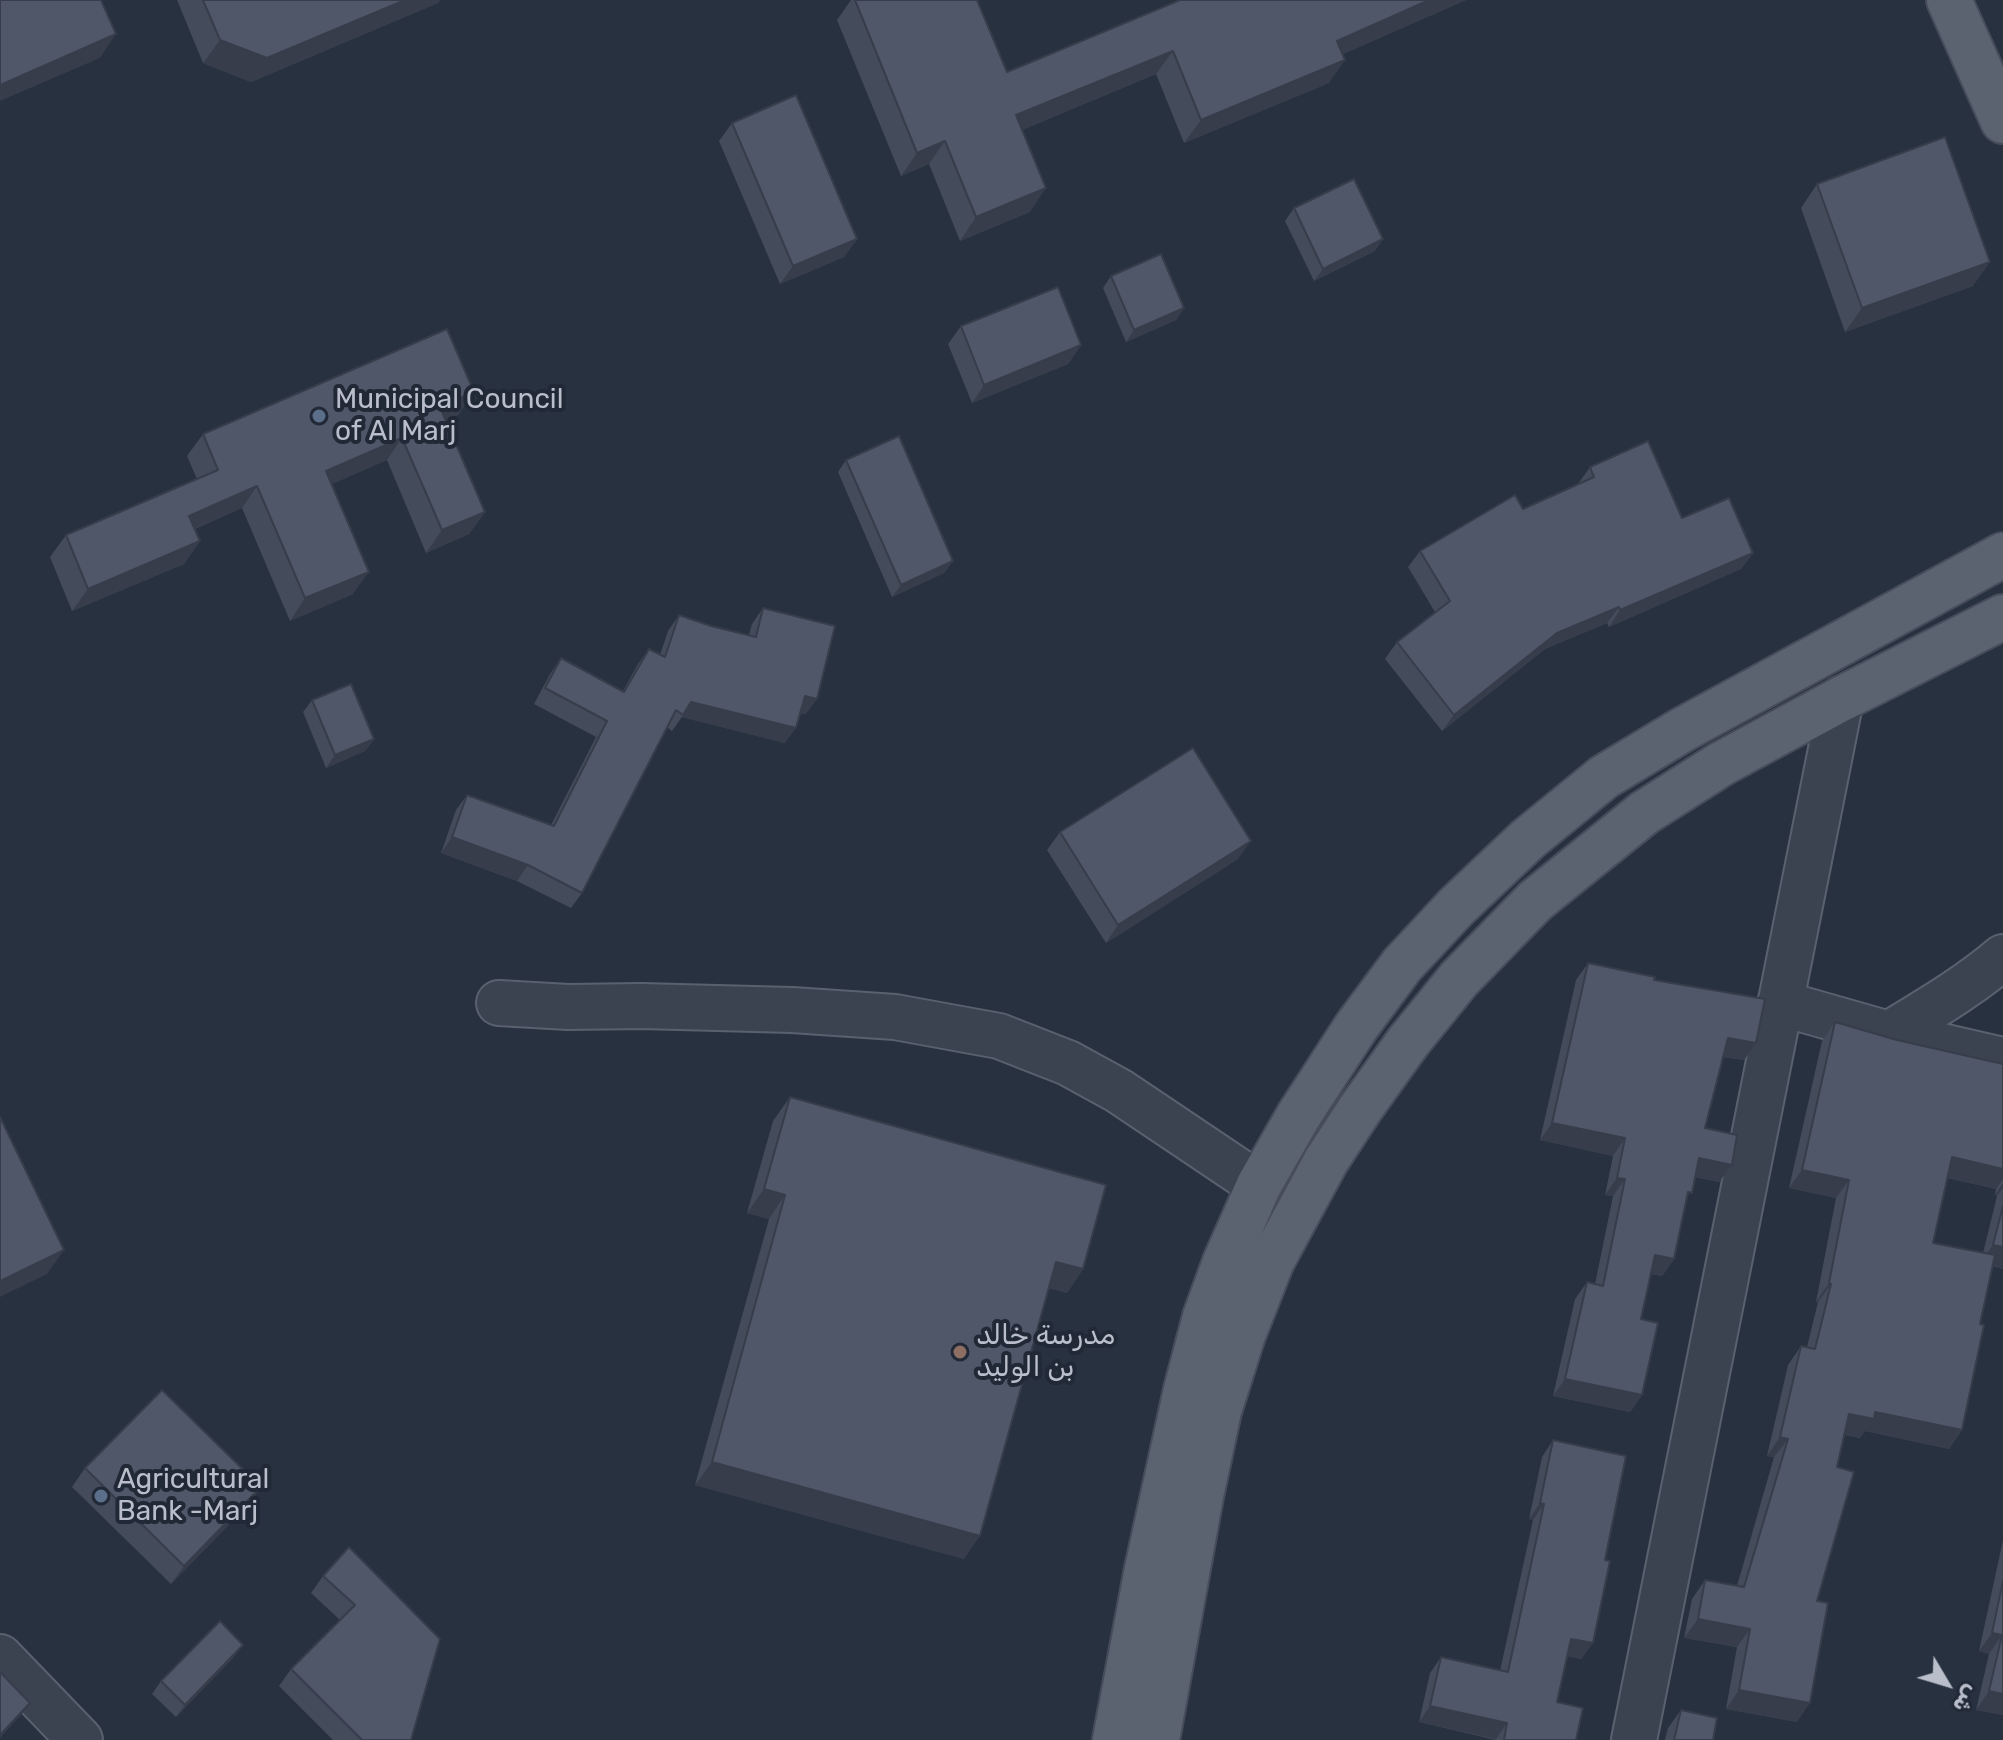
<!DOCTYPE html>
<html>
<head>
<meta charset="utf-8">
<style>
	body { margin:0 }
	#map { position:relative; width:2003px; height:1740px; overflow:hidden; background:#283140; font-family:Rubik,"Noto Sans Arabic",sans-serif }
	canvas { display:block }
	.north { position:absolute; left:1907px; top:1644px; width:80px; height:80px; -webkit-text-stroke:6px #212836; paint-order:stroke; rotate:128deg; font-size:22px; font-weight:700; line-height:32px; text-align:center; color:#b9beca }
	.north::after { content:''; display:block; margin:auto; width:28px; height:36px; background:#b9beca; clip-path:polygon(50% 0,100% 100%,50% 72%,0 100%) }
</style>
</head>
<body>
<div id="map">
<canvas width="2003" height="1740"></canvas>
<div class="north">ش</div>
</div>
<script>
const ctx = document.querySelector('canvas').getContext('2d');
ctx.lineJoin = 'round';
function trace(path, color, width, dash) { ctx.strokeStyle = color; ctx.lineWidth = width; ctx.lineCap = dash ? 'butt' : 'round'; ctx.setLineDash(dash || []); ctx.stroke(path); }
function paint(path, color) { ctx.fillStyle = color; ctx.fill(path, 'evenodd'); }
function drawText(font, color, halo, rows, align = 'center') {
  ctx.font = font + ' Rubik,"Noto Sans Arabic",sans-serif'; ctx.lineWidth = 8; ctx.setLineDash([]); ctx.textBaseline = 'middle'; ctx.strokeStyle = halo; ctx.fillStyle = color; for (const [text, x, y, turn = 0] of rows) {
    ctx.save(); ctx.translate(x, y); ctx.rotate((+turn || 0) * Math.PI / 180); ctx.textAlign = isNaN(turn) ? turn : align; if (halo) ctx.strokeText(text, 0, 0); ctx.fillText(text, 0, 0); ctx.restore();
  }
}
const minor = new Path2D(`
	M499 1003 568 1007 642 1006 792 1010 895 1017 999 1036 1068 1063 1119 1091 1259 1185
	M1780 1003 1889 1034 2003 1060
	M1889 1034C1928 1010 1968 987 2003 957
	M0 1657 80 1740
	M1634 1740 1841 699`);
const major = new Path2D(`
	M1949 0 2003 121
	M1115 1740 1147 1569 1186 1390 1205 1317 1225 1262 1259 1185 1299 1115 1356 1027 1402 965 1456 907 1528 839 1604 777 1682 730 2003 555
	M1157 1740 1201 1496 1219 1411 1243 1335 1272 1261 1326 1161 1360 1109 1408 1042 1459 979 1535 901 1644 813 1721 764 1841 699 2003 617`);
trace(minor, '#5a616e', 48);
trace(major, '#464c5a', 48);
trace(minor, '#3c4350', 44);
trace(major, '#5b6270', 44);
paint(new Path2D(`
	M177 0H440L438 3 251 82 203 63Z
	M851 0H977L1007 72 1180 0H1466L1343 54 1329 83 1184 143 1156 74 1022 130 1030 212 960 241 929 164 901 176 837 20Z
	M732 123 857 239 844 257 780 284 719 141Z
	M1817 184 1973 286 1845 332 1801 208Z
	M1294 208 1375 251 1314 281 1285 221Z
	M1111 276 1184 308 1176 320 1126 342 1103 288Z
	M961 326 1081 345 1068 364 972 403 948 344Z
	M474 392 458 415 446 420 485 512 469 534 426 553 387 460 331 484 353 594 290 621 242 508 195 529 200 541 184 564 72 611 50 557 66 535 197 479 187 456 203 434Z
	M846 460 953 561 944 573 892 597 838 472Z
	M1590 467 1682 518 1753 553 1741 569 1609 627 1607 623 1545 649 1442 731 1385 659 1397 642 1435 612 1408 567 1420 551 1523 509 1578 484Z
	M763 608 806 714 800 713 785 743 682 717 672 731 667 727 582 893 571 908 517 881 441 853 456 810 467 795 551 825 596 737 534 704 550 674 561 658 623 691 638 664 649 649 660 655 668 631 679 615 711 626 749 635 752 624Z
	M312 700 374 739 365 751 326 768 303 712Z
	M1060 832 1238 859 1106 943 1047 850Z
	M1588 963 1654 980 1756 1043 1744 1060 1723 1057 1705 1128 1732 1165 1719 1182 1695 1177 1686 1201 1674 1259 1662 1276 1651 1274 1641 1319 1642 1395 1630 1412 1553 1396 1575 1299 1587 1282 1595 1284 1613 1196 1605 1195 1613 1156 1540 1140 1576 980Z
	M1835 1022 1897 1040 2003 1064V1269L1992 1266 1980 1324 1962 1430 1949 1449 1865 1431 1860 1438 1845 1435 1837 1467 1817 1601 1797 1722 1726 1709 1737 1647 1684 1638 1692 1599 1705 1580 1737 1586 1774 1457 1767 1456 1788 1365 1801 1346 1807 1347 1818 1302H1816L1836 1198 1789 1188 1822 1041ZM1947 1178 1996 1189 1995 1195 1997 1196 1983 1253 1933 1243Z
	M790 1097 1083 1269 1067 1293 1049 1288 964 1559 695 1485 769 1219 747 1213 773 1121Z
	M1553 1440 1605 1560 1593 1643 1581 1659 1567 1656 1557 1702 1576 1740H1496L1419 1722 1430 1673 1441 1657 1500 1671 1533 1520 1529 1519 1542 1457Z
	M85 1468 261 1487 248 1505 171 1584 72 1487Z
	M2003 1540V1715L1976 1710 1989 1654 1979 1651Z
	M349 1547 411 1740H333L279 1686 291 1669 340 1620 311 1593 323 1576Z
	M234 1657 176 1717 152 1694 161 1681Z
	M1681 1710 1713 1740H1665L1668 1728Z`), '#444b5a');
paint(new Path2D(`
	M405 0H440L438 3 251 82 203 63 220 40Z
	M1429 0H1466L1321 64 1337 41Z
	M116 34 100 58 0 101V85Z
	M1173 51 1156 74 1000 139 1016 115Z
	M1345 60 1329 83 1184 143 1201 120Z
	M945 141 929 164 901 176 917 153Z
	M1046 188 1030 212 960 241 976 217Z
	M857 239 844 257 780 284 793 266Z
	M1383 239 1375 251 1314 281 1323 269Z
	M1990 262 1973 286 1845 332 1862 308Z
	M1184 308 1176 320 1126 342 1134 330Z
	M1081 345 1068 364 972 403 984 385Z
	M474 392 458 415 424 429 440 407Z
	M402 438 387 460 310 494 326 471Z
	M257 486 242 508 173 538 189 516Z
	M485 512 469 534 426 553 442 530Z
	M200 541 184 564 72 611 88 589Z
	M1753 553 1741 569 1609 627 1620 610Z
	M953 561 944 573 892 597 901 585Z
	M369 572 353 594 290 621 305 598Z
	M1619 607 1607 623 1545 649 1442 731 1454 715 1557 633Z
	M805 696 817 699 806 714 794 711Z
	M691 702 796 728 785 743 682 717Z
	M374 739 365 751 326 768 335 755Z
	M452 837 528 865 517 881 441 853Z
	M1251 841 1238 859 1106 943 1118 925Z
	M1728 1038 1756 1043 1744 1060 1715 1056Z
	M1552 1123 1625 1138 1613 1156 1540 1140Z
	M1952 1157 2003 1169V1179L1996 1189 1939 1176Z
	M1699 1158 1732 1165 1719 1182 1687 1176Z
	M1802 1170 1849 1180 1836 1198 1789 1188Z
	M1617 1178 1625 1179 1613 1196 1605 1195Z
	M2003 1183V1188L1997 1196 1995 1195Z
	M764 1189 785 1195 769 1219 747 1213Z
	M1993 1245 2003 1247V1269L1980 1263Z
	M64 1250 47 1274 0 1297V1281Z
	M1655 1255 1674 1259 1662 1276 1643 1272Z
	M1056 1262 1083 1269 1067 1293 1040 1286Z
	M1829 1283 1831 1284 1818 1302H1816Z
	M1565 1379 1642 1395 1630 1412 1553 1396Z
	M1875 1412 1962 1430 1949 1449 1865 1431 1860 1438 1836 1433 1849 1414Z
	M1780 1437 1788 1439 1774 1457 1767 1456Z
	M712 1462 980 1536 964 1559 695 1485Z
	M261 1487 248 1505 171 1584 184 1566Z
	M1540 1503 1544 1504 1533 1520 1529 1519Z
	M1698 1619 1750 1629 1737 1647 1684 1638Z
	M1992 1633 2002 1635 1989 1654 1979 1651Z
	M1571 1639 1593 1643 1581 1659 1560 1655Z
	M243 1645 234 1657 176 1717 185 1705Z
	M1739 1690 1810 1703 1797 1722 1726 1709Z
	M1989 1691 2003 1694V1715L1976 1710Z
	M30 1703 21 1715 0 1738V1735Z
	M1430 1706 1507 1723 1496 1739 1419 1722Z`), '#373d4a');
const building = new Path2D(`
	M0 0H101L116 34 0 85Z
	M203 0H405L267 58 220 40Z
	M855 0H977L1007 72 1180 0H1429L1337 41 1345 60 1201 120 1173 51 1016 115 1046 188 976 217 945 141 917 153Z
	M796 95 857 239 793 266 732 123Z
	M1945 137 1990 262 1862 308 1817 184Z
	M1354 179 1383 239 1323 269 1294 208Z
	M1161 254 1184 308 1134 330 1111 276Z
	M1058 287 1081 345 984 385 961 326Z
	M447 329 474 392 440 407 485 512 442 530 402 438 326 471 369 572 305 598 257 486 189 516 200 541 88 589 66 535 218 470 203 434Z
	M899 436 953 561 901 585 846 460Z
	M1648 441 1682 518 1729 498 1753 553 1620 610 1619 607 1557 633 1454 715 1397 642 1450 601 1420 551 1515 495 1523 509 1594 477 1590 467Z
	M763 608 835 626 817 699 805 696 796 728 691 702 683 715 676 710 582 893 528 865 452 837 467 795 554 826 607 721 545 688 561 658 624 692 649 649 665 657 679 615 711 626 756 637Z
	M351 684 374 739 335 755 312 700Z
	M1193 748 1251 841 1118 925 1060 832Z
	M1588 963 1655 977 1654 980 1765 999 1756 1043 1728 1038 1705 1128 1737 1135 1732 1165 1699 1158 1692 1193 1688 1192 1674 1259 1655 1255 1641 1319 1658 1323 1642 1395 1565 1379 1587 1282 1603 1286 1625 1179 1617 1178 1625 1138 1552 1123Z
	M1835 1022 1897 1040 2003 1064V1169L1952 1157 1933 1243 1995 1255 1980 1324 1984 1325 1962 1430 1875 1412 1874 1419 1849 1414 1837 1467 1854 1472 1817 1601 1828 1603 1810 1703 1739 1690 1750 1629 1698 1619 1705 1580 1744 1587 1788 1439 1780 1437 1801 1346 1815 1349 1831 1284 1829 1283 1849 1180 1802 1170Z
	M790 1097 1106 1185 1083 1269 1056 1262 980 1536 712 1462 785 1195 764 1189Z
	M0 1117 64 1250 0 1281Z
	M2003 1206V1247L1993 1245Z
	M162 1390 261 1487 184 1566 85 1468Z
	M1553 1440 1626 1456 1605 1560 1610 1561 1593 1643 1571 1639 1557 1702 1583 1708 1576 1740H1504L1507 1723 1430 1706 1441 1657 1508 1672 1544 1504 1540 1503Z
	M349 1547 440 1639 411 1740H362L291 1669 355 1605 323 1576Z
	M2003 1581V1694L1989 1691 2002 1635 1992 1633Z
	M220 1621 243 1645 185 1705 161 1681Z
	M0 1672 30 1703 0 1735Z
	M1681 1710 1717 1718 1713 1740H1674Z`);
paint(building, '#4f5769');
trace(building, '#373d4a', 2);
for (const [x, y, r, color] of [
	[319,416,8,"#5c6f8a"],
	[960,1352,8,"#8d6e63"],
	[101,1496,8,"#5c6f8a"]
]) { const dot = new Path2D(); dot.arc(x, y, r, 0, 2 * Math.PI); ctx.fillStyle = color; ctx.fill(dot); trace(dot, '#212836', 3); }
drawText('28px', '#b9beca', '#212836', [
	["Municipal Council",335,400],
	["of Al Marj",335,432],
	["مدرسة خالد",976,1336],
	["بن الوليد",976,1368],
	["Agricultural",117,1480],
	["Bank -Marj",117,1512]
], 'left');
</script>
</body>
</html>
